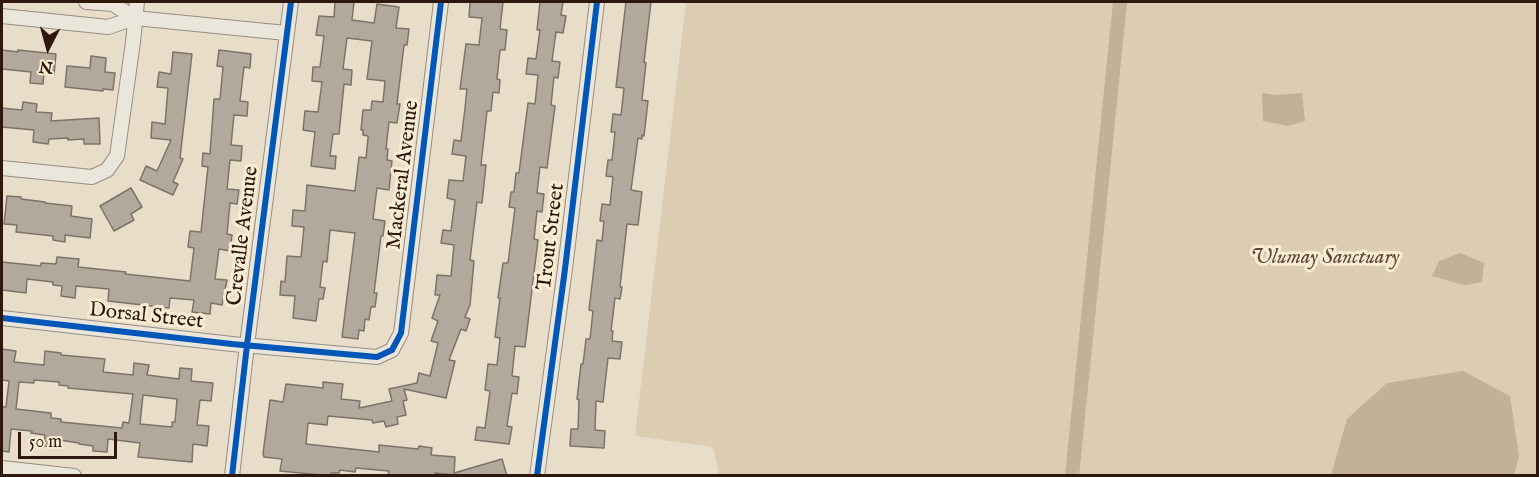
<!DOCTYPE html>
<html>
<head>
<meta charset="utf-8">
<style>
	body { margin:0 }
	#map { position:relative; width:1539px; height:477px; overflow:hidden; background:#e8ddc9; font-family:"IM FELL English",serif }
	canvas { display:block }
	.frame { position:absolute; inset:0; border:3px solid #2e180e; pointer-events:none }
	.north { position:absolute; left:18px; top:18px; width:60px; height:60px; -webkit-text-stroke:4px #f8ecd3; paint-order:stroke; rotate:186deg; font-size:16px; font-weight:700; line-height:24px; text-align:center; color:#2e180e }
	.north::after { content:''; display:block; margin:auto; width:21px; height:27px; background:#2e180e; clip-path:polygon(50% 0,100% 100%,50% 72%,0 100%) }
	.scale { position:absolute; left:18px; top:432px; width:99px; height:27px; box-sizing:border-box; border:3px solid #2e180e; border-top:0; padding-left:8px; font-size:18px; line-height:21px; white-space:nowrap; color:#2e180e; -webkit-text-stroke:4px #f8ecd3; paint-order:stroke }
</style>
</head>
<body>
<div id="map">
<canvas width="1539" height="477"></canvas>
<div class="frame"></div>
<div class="north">N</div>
<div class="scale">50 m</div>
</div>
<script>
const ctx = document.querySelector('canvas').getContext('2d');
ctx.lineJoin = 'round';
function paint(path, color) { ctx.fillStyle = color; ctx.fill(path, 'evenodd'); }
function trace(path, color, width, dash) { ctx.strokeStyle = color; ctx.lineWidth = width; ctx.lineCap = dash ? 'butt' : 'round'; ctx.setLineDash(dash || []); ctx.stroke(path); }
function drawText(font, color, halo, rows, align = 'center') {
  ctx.font = font + ' "IM FELL English",serif'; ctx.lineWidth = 6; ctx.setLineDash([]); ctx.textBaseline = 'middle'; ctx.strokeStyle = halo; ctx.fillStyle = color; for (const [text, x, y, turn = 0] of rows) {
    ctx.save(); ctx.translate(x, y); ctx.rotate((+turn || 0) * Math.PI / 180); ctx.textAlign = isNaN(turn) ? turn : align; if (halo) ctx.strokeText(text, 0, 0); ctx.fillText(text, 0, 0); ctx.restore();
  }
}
paint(new Path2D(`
	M686 2H1537V475L719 476 713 447 635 436Z`), '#dcccb1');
paint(new Path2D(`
	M1262 93 1277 95 1302 93 1305 121 1288 126 1263 121Z
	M1460 253 1484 263 1482 282 1464 285 1432 276 1439 261Z
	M1463 371 1510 396 1519 456 1514 475H1331L1347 419 1387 383Z`), '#c2b097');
trace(new Path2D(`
	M1072 476 1120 2`), '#c2b097', 14);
const building = new Path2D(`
	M335 2H354L352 20 374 23 377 4 399 7 396 28 409 29 407 45H404L397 104H400L397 123 389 122 386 149H388L387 160 392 161 389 190 377 188 373 219 385 221 383 236H381L374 293H377L375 307H371L369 320 365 319 364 331 359 330 358 339 342 337 355 233 330 230 327 262 323 261 320 287 325 288 323 299H319L316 321 293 318 295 296 280 295 281 281 285 282 287 256 301 257 304 227 292 226 293 210 305 211 307 185 355 191 359 157 366 158 368 138V136L363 135V130H361L363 110H371L372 101 383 102 385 81 367 79 372 41 347 38 343 69 352 70 351 85 344 84 339 134H333L330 156H336L335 169 311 166 315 132 303 130 305 111 318 112 322 82 312 81 313 67H320L324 36 316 35 319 16 334 17Z
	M470 2H503L500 29 507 30 505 50H500L497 79 500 80 499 93 493 92 491 111H487L481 165H486L482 203 477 202 470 260 474 261 470 305 465 317 470 319 466 331 461 329 449 360 455 361 446 398 404 389 407 400 403 401 406 415 397 417 398 424 386 427 384 421 373 423 372 420 328 416 327 425 308 423 306 444 379 452V445L418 449 419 446 432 448 431 455 455 457 454 475 435 473V476H388L389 471 356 468 355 472 340 470 339 473H331V476L280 471 282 459 264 457 263 454 270 400 283 402 286 384 323 388V382L343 384 341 399 360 401 359 408 392 401 389 389 417 383 419 373 430 376 438 343 431 341 438 321 432 318 440 295H435L437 275 451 276 454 245 441 243 443 230 451 231 455 200 447 198 449 180 463 181 466 156 452 154 454 140 461 141 465 108 467 89H460L466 44 479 45 482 18 469 17Z
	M540 2H563L561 15 566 16 563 33 556 32 552 61 560 62 558 78 554 77 551 105 555 106 547 168 540 167 537 193 544 194 542 212 537 211 534 239 538 240 525 347 515 346 512 376 519 377 517 394 512 393 507 426 512 427 509 444 475 440 477 427 485 428 490 391 485 390 488 364 497 365 500 338 495 337 500 298H498L503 263H508L515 208 509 207 511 192H514L516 173H519L528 103 535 104 538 75 526 74 528 58 536 59 540 30H537Z
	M626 2H651L644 62 646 63 642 100 648 101 644 136 642 135V139L638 138 631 190 642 192 638 225 627 224 620 287H622L620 299 615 298 611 331H613L612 341 622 342 620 359 608 358 603 402 596 401 595 430 605 431 604 448 570 446 571 429H578L579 400 577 399 581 364H583L586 339H590L593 311 589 310 593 276 597 240 602 241 604 221H600L602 204 610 205 613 177 606 176 608 160H612L615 132H611L613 114 621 115 624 88 616 87Z
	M2 50 18 52V50L56 54 54 74 44 73 43 84 30 83 31 72 2 69Z
	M219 50 251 54 250 68 244 67 240 101 248 102 247 116 234 115 231 145 242 146 241 161 230 160 227 189 239 190 237 204 230 203 227 234 232 235 230 251 219 249 215 279 227 280 222 305 211 303 210 314 192 312 194 300 170 298 169 308 108 301 109 289 76 286 75 298 61 296 62 286 53 285V282L27 279 26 293 2 290V262L41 266V263L56 264 57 257 79 259 78 267 126 272 125 274 190 281 194 248 188 247 190 231 201 232 208 167 202 166 203 153 210 154 214 99H220L223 67 217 66Z
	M173 52 192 54 180 158 183 159 173 182 178 184 173 195 140 180 146 166 157 171 171 140 151 138 152 122 165 124 168 88 157 87 159 72 171 74Z
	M91 56 106 58 105 72 115 73 113 90 103 89V91L65 87 67 66 90 68Z
	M23 102 37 104 36 112 52 113 51 121 99 118 100 144H84V139L68 140V138L49 139 48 144 33 142 34 130 2 127V108L22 110Z
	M131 188 142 207 131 214 134 220 114 231 100 206Z
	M7 196 21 197V199L45 202V203L72 206 71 216 92 219 90 238 65 235V242L53 240V236L16 232 17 225 4 224Z
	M2 349 16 351 14 362 44 365 45 351 61 353V355L105 359 103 372 133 375 134 363 149 365 147 375 179 379 180 368 192 369 191 381 213 383 211 401 200 400 197 425 209 426 207 446 193 444 192 462 138 457 140 443 108 439 107 452 93 451V446L79 444V443L59 440 58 447 44 446 45 435 31 433 32 431 11 429 9 452 2 451V407H6L9 381 2 380ZM34 380 59 382V385L68 386V388L133 394 129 423 123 422 122 428 61 422V419L51 418V413L16 409 19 382 34 383ZM143 395 177 399 175 422H172V427L140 424Z
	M502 459 507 476H454V473Z`);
paint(building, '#b2a99c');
trace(building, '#7c7368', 1.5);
const minor = new Path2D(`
	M86 2 113 4 135 18
	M2 16 108 27 135 18 286 33
	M2 168 92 177 107 170 117 156 133 42 137 2
	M2 318 232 344 377 357 392 350 401 333 441 2
	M2 468 74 476
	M232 476 247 345 291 2
	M537 476 565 269 597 2`);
trace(minor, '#978d81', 16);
trace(minor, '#ebe6dc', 14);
trace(new Path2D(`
	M2 318 232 344 377 357 392 350 401 333 441 2
	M232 476 247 345 291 2
	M537 476 565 269 597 2`), '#0057b8', 6);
drawText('21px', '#2e180e', '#f8ecd3', [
	["Mackeral Avenue",404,175,-83],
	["Crevalle Avenue",244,236,-83],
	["Trout Street",552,237,-83],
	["Dorsal Street",146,317,6]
]);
drawText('italic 21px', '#604a39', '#f8ecd3', [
	["Ulumay Sanctuary",1325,259]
]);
</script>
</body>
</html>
